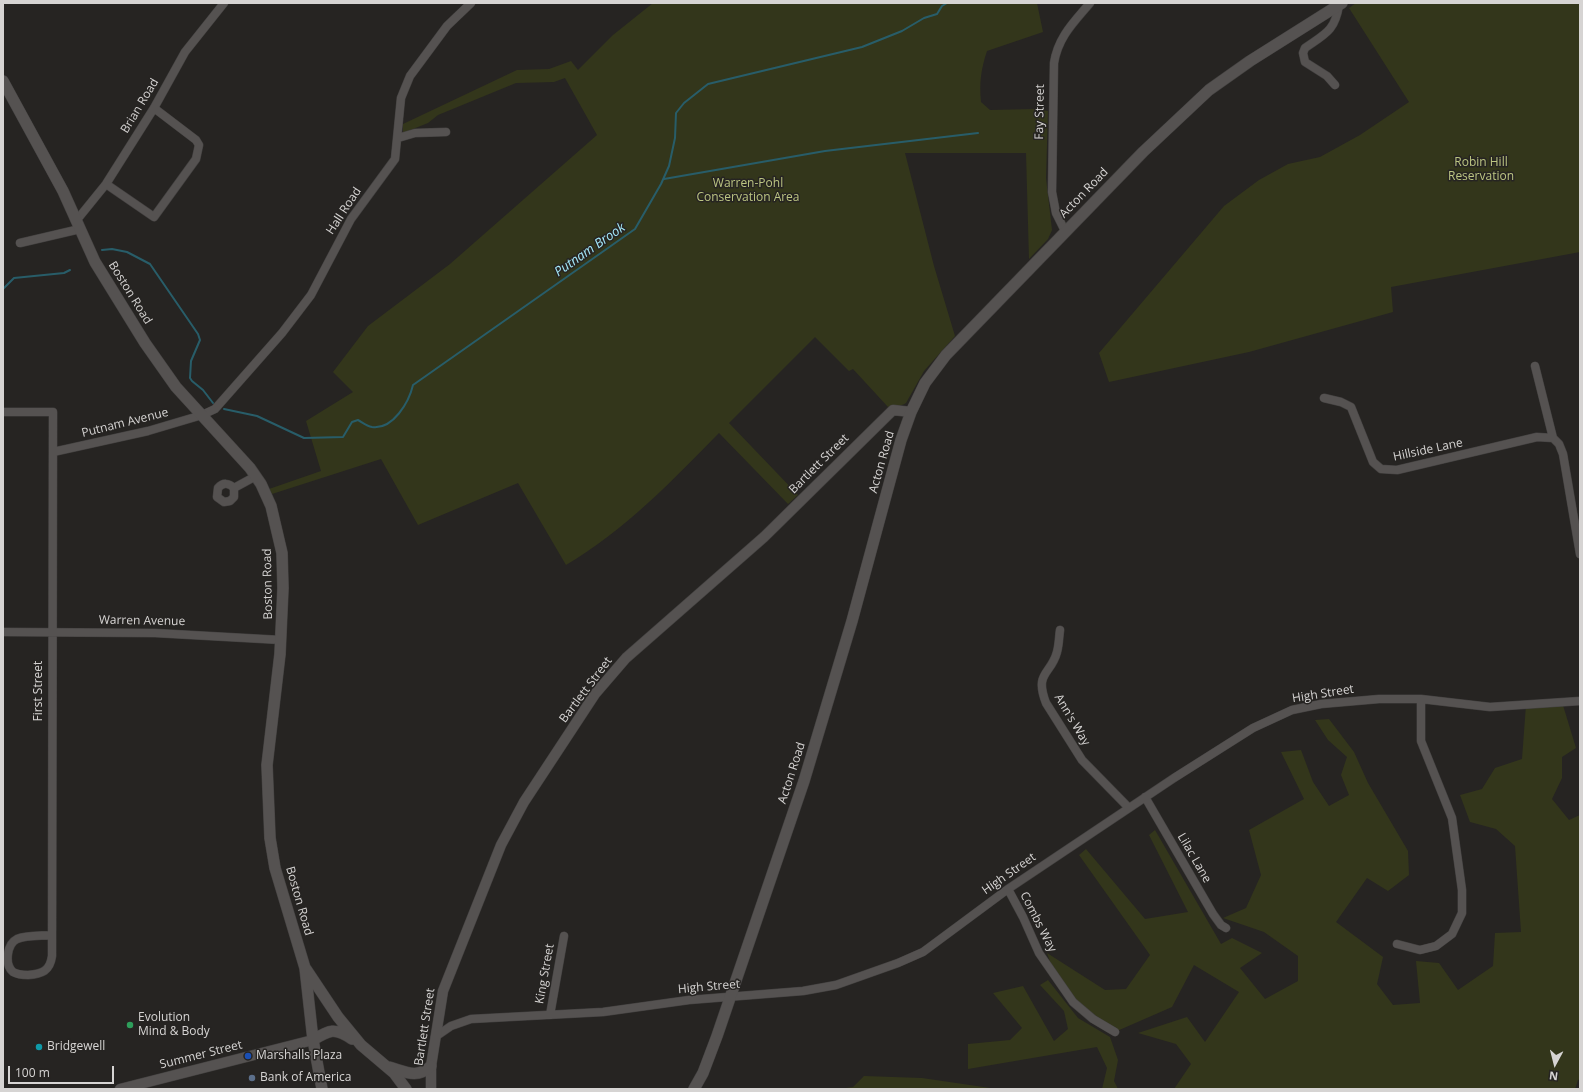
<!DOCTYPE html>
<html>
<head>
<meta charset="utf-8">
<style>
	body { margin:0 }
	#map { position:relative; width:1583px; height:1092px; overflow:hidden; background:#262422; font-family:"Open Sans",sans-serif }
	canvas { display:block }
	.frame { position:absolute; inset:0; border:4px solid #d6d4d3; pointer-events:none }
	.north { position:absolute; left:1535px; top:1044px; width:40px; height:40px; -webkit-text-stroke:3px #262422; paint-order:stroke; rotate:187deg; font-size:11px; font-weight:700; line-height:16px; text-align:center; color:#d6d4d3 }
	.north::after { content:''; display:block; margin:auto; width:14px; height:18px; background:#d6d4d3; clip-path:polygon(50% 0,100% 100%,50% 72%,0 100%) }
	.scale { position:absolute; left:8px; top:1066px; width:106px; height:18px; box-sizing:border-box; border:2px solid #d6d4d3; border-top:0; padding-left:5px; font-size:12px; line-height:14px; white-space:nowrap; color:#d6d4d3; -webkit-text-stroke:3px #262422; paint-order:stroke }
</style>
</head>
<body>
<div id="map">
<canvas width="1583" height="1092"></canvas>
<div class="frame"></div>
<div class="north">N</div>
<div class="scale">100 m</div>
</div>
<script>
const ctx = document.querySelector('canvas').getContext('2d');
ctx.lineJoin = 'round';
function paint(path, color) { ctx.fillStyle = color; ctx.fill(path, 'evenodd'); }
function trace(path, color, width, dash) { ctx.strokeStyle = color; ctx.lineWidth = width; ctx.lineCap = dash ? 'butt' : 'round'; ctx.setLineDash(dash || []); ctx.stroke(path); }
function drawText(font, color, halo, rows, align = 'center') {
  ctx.font = font + ' "Open Sans",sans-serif'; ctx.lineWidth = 3; ctx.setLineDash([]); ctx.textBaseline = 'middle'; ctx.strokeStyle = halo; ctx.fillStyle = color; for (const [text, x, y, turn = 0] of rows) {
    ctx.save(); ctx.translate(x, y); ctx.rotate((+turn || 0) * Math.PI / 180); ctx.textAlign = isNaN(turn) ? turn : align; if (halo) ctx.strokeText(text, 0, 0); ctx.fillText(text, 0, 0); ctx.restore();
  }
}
paint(new Path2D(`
	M653 3H1037L1043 32 987 51C981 69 979 83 981 102L990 110 1036 109 1048 111 1046 178 1052 230 1048 239 1029 259 1026 153H905L934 266 955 336 924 371 906 403C901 407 894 404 888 407L853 369 849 371 815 337 729 423 798 495 788 504 719 433C672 481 624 531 566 565L518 483 418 525 381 459 272 494 269 489 321 471 306 421 353 392 333 372 368 326 450 264 597 135 565 78 554 82 516 83 438 115 428 123 403 133V124L517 70 549 69 571 61 578 70 613 35Z
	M1356 3H1580V252L1391 287 1393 312 1249 352 1109 382 1099 353 1224 206 1259 180 1288 164 1320 157 1360 135 1409 102 1349 8Z
	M1562 702 1576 748 1562 757V778L1552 799 1569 820 1580 815V1079L1578 1080 1575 1089H1174L1191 1064 1176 1044 1138 1033 1187 1017 1205 1042 1239 992 1194 965 1172 1007 1117 1031 1073 1002 1054 973 1047 953 1105 990 1126 989 1150 955 1079 855 1086 849 1145 919 1188 912 1149 835 1155 830 1221 944 1232 938 1262 953 1240 968 1265 999 1298 981V956L1264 932 1223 918 1246 908 1261 875 1249 830 1304 799 1281 752 1301 750 1313 782 1329 806 1349 795 1341 775 1347 757 1328 740 1315 720 1329 719 1354 752 1368 783 1408 851 1409 875 1388 891 1367 878 1336 922 1383 957 1377 984 1393 1005 1420 1003 1416 961 1439 963 1458 990 1493 966 1495 933 1521 932 1515 846 1496 829 1470 822 1460 795 1482 789 1495 768 1522 759 1526 705Z
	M1048 980 1078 1018 1110 1037 1118 1060 1114 1081 1118 1089H1102L1107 1068 1097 1047 968 1069V1044L1010 1040 1022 1028 993 993 1023 986 1054 1041 1068 1029 1064 1011 1040 985Z
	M864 1076 922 1078 997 1089H838L853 1087Z`), '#33361b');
trace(new Path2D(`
	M664 179 825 151 978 133
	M102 250 112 249 127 252 150 264 198 334 200 340 191 361 190 378 192 381 203 390 213 403
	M3 289 14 278 64 273 70 270
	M224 409 257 416 304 438 343 437 352 422 358 420C362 422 366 426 372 427 393 430 409 402 413 385L635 229 661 184 669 166 675 138 676 113 684 103 708 84 862 47 902 31 924 18 937 14 942 6 947 3`), '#285d69', 2);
const minor = new Path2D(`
	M1335 85 1327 76 1305 62 1303 53 1305 48C1325 34 1335 31 1339 5
	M398 138 415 133 446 132
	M106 184 154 217 196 159 199 145 196 140 154 108
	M76 221 106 184 154 108 185 52 224 3
	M1065 231 1056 213 1052 192 1054 63C1058 37 1074 22 1090 3
	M20 243 80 229
	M1535 366 1553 438 1559 444 1563 454 1580 554
	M1324 398 1341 402 1351 407 1373 462 1381 469 1397 470 1537 437 1553 438
	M3 412H53L52 956C50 971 42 974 28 975 23 975 18 975 13 972 4 964 7 944 17 939 27 935 41 936 52 935
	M53 452 148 431 202 415 215 409 282 333 311 295 351 219 395 159 401 98 410 76 447 26 471 3
	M234 488C229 483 223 482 218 488L217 497 224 502 230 501 234 497V488L256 476
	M1060 630C1059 637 1059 645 1057 652 1051 675 1034 672 1046 703L1082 760 1129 808
	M3 632 155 633 281 640
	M1145 797 1213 914 1221 925 1226 928
	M1008 889 1023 917 1039 953 1073 1002 1093 1019 1115 1032
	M1397 944 1420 950 1436 946 1452 934 1462 913V890L1452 818 1421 741V699
	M550 1015 564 936
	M435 1037 451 1026 471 1019 603 1012 689 1000 803 991 836 985 898 963 923 952 1008 889 1174 778 1253 728 1292 710 1321 704 1379 699H1421L1490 707 1580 701`);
const tertiary = new Path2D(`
	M120 1089 313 1040
	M431 1089V1066L443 991 501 845 524 802 595 694 626 658 764 537 893 410 911 412`);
const secondary = new Path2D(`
	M3 81 63 191 95 262 145 343 176 387 250 468 261 484 271 506 282 553 283 588 280 654 267 765 270 838 275 868 305 968 313 1040 322 1089
	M306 969 338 1017 361 1045 394 1073 406 1089
	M313 1040C329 1030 335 1027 352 1039
	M389 1067C406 1072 417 1079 431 1066
	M694 1089 703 1073 717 1036 804 781 852 621 901 440 911 412 925 383 946 355 1143 152 1209 90 1250 61 1342 3`);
trace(minor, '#434140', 9);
trace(tertiary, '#434140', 11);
trace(secondary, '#434140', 12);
trace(minor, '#555251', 8);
trace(tertiary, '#555251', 10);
trace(secondary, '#555251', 11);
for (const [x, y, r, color] of [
	[130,1025,4,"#2e9e5b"],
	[39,1047,4,"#0f9aa8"],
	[248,1056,4,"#1a4fb4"],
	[252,1078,4,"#5c6f8a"]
]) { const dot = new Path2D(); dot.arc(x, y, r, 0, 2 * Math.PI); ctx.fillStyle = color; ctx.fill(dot); trace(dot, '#262422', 1.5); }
drawText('12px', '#d6d4d3', '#262422', [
	["Brian Road",140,106,-59],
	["Fay Street",1040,112,-89],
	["Acton Road",1084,193,-46],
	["Hall Road",344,211,-57],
	["Boston Road",130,293,58],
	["Putnam Avenue",125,423,-14],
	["Hillside Lane",1428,450,-12],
	["Acton Road",882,462,-74],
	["Bartlett Street",819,464,-45],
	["Boston Road",268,584,-91],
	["Warren Avenue",142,621,1],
	["Bartlett Street",586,690,-53],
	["First Street",39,691,-90],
	["High Street",1323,694,-9],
	["Ann's Way",1072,720,59],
	["Acton Road",792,773,-72],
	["Lilac Lane",1194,858,60],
	["High Street",1009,874,-35],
	["Boston Road",299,901,74],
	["Combs Way",1038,922,63],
	["King Street",545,974,-80],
	["High Street",709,987,-5],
	["Bartlett Street",425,1027,-81],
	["Summer Street",201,1055,-14]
]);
drawText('12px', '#bcc582', '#262422', [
	["Robin Hill",1481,163],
	["Reservation",1481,177],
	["Warren-Pohl",748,184],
	["Conservation Area",748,198]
]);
drawText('12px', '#d6d4d3', '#262422', [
	["Evolution",138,1018],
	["Mind & Body",138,1032],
	["Bridgewell",47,1047],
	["Marshalls Plaza",256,1056],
	["Bank of America",260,1078]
], 'left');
drawText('italic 13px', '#a4e8f9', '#262422', [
	["Putnam Brook",590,250,-35]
]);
</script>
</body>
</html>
